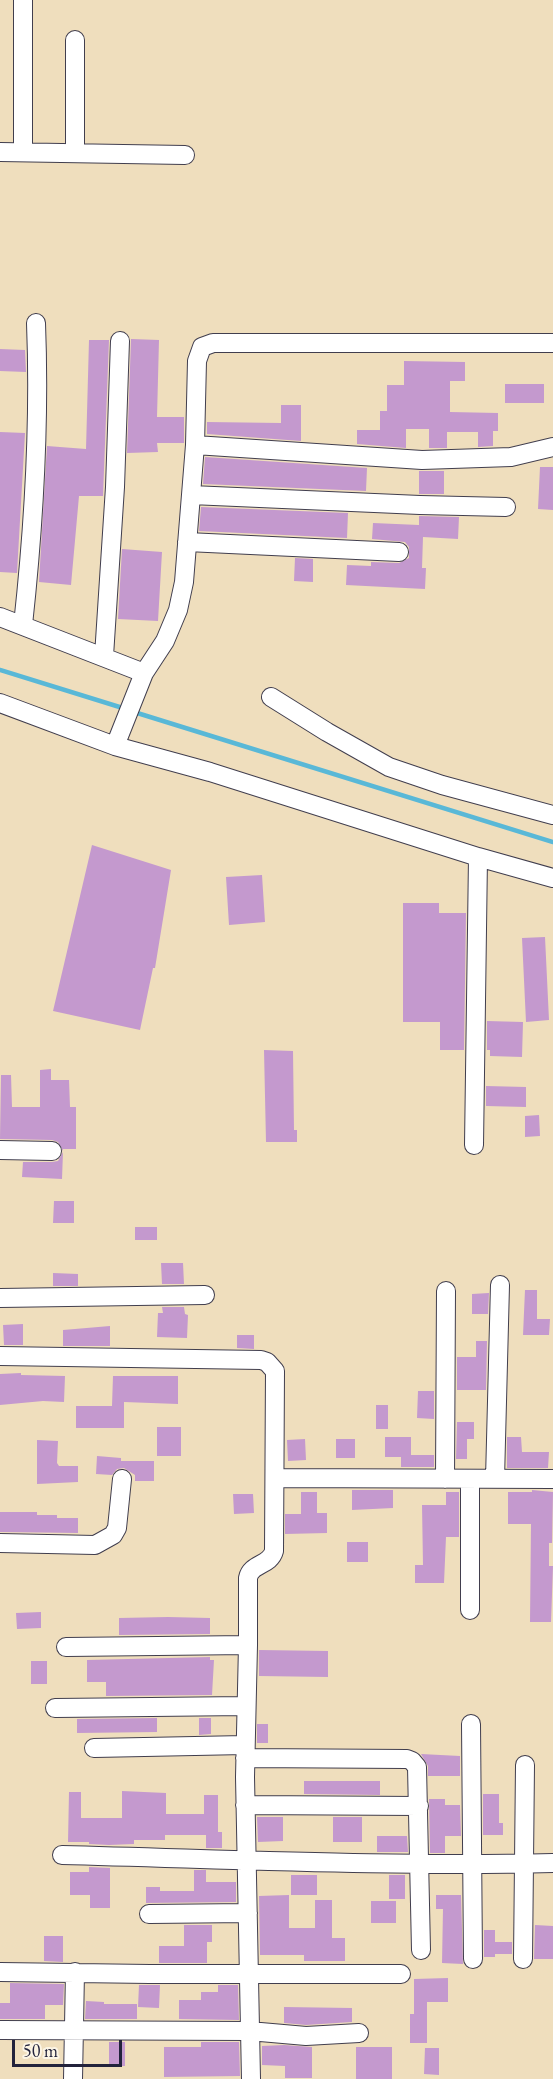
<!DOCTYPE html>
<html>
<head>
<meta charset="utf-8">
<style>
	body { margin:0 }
	#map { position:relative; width:553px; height:2079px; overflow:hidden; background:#efdebd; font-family:"EB Garamond",serif }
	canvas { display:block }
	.scale { position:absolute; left:12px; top:2040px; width:110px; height:27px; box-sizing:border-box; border:3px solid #22223b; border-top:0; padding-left:8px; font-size:18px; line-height:21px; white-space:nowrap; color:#22223b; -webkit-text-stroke:4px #fcf5e5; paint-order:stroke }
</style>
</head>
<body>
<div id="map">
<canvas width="553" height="2079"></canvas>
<div class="scale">50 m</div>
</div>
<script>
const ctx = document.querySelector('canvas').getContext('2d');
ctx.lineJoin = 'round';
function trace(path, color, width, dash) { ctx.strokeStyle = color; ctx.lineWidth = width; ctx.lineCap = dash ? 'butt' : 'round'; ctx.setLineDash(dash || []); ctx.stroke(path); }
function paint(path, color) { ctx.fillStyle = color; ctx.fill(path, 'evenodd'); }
trace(new Path2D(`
	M0 670 126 709
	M134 712 553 842`), '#59b8d7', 4.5);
paint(new Path2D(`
	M131 339 159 340 157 417H184V443H157L158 452 127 453Z
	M89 340H109L103 496H79L71 585 39 582 47 446 86 449Z
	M0 349 25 350 26 372 0 371Z
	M404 361 465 362V381H450V412L498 413V431H493V446L478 447V432H447V448H429V429H406V448L357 444V430H380V411H387V385H404Z
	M505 384H544V403H505Z
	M281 405H301V441L207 434V422L281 423Z
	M0 432 25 433 17 573 0 572Z
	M205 457 367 468 366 491 203 484Z
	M540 467H553V510L538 509Z
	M419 471H444V494H419Z
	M201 507 348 513 347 538 199 531Z
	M419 516 459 517 458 539 423 537 422 568H426L425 589 346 585 347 565 371 566V562L399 563 409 558V547L405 542 372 539 373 523 419 525Z
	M122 549 162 552 158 621 118 619Z
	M295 558 313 559V582L294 581Z
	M92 845 171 870 155 968H153L140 1030 53 1011Z
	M262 875 265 922 229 925 226 877Z
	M403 903H439V913H466L464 1050H440V1022H403Z
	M545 937 549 1020 526 1022 522 938Z
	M487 1021 523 1022 522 1057 490 1056V1050H487Z
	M264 1050 293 1051 294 1130H297V1142H266Z
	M51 1069V1080H69L70 1107H76V1149H63V1151L58 1142 52 1140 0 1139 1 1075H11L12 1107H40V1070Z
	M486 1086 526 1087V1107L486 1106Z
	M539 1115 540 1136 525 1137V1116Z
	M63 1152 62 1179 22 1177 23 1162H52L58 1161Z
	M54 1201H74V1223H53Z
	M135 1227H157V1240H135Z
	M161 1263H183L184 1284H162Z
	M53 1273 78 1274V1286H53Z
	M525 1290H537V1319H550L549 1335H523Z
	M489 1293 488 1314H472V1294Z
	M162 1307H184L185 1314 188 1315 187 1338 157 1337 158 1313H163Z
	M23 1324V1345H4L3 1325Z
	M110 1326V1346H63V1330Z
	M237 1335H254V1349L237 1348Z
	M476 1341H487L486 1390H457V1357H476Z
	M21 1373V1375L65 1376 64 1402 43 1401 0 1405V1374Z
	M113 1376H178V1404L124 1402V1428H76V1406H112Z
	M418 1391H434V1419L417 1418Z
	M376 1405H388V1429H376Z
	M457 1422H474V1439H467V1459H456Z
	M157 1427H181V1456H157Z
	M385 1437H411V1455H434V1467H401V1457H385Z
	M507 1437H521L522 1452H549L548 1468H507Z
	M305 1439 306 1460 288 1461 287 1440Z
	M336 1439H355V1458H336Z
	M37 1440 58 1441 57 1463 59 1466H78V1482L37 1484Z
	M97 1456 121 1458V1461H154V1481H135V1475L124 1468 117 1469 112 1475 96 1474Z
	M352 1490H393V1508L352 1510Z
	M532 1490 553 1492 552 1543H549V1566H553L551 1622H530L531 1524H508V1492H532Z
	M301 1492H317V1513H327V1533L285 1534V1514H301Z
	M446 1492H459V1537H446L444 1583H415V1565H423L422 1505H446Z
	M233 1494H253L254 1513 234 1514Z
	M0 1512H37V1515H57V1518H78V1533L0 1532Z
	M347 1542H368V1562H347Z
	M41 1612V1628L17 1629 16 1613Z
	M168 1617 210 1618V1634L119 1635V1618Z
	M259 1650 328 1651V1677L259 1676Z
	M210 1657V1660H214L212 1695 106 1696V1682H87V1660Z
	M31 1661H47V1684H31Z
	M157 1718V1732L77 1733V1719Z
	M199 1718H211V1734L199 1735Z
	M257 1724H268V1743H257Z
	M421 1754 460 1756V1776H428V1766Z
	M304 1781H380V1795L304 1794Z
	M122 1791 166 1793V1814H204V1795H218V1832H222V1848H206V1835H165V1840H134V1844L109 1845 89 1844V1842H68L69 1792H81V1818H122Z
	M483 1794H499V1823H503V1835H483Z
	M429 1799H445V1805H460L461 1836H445V1853H430Z
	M257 1817H283V1841L258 1842Z
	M333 1817H362V1842H333Z
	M377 1836H407L408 1852H377Z
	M89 1867 110 1868V1908H90V1895H70V1872H89Z
	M194 1870H206V1882H236V1902L146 1903V1887H160V1891H194Z
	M291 1875H317V1895H291Z
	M389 1875H405V1899H389Z
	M289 1895V1928H315V1900H332V1938H345V1961H304V1955H260L259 1896Z
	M436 1895H461L463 1964 442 1963 443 1909H436Z
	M371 1901H396V1923H371Z
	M184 1925H212V1942H207V1963H159V1946H184Z
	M535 1925 553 1926V1959H534Z
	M484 1930H495V1942H512V1954H495V1957H484Z
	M44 1936H63V1962L44 1961Z
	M448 1978V2002H427V2043H410V2014H414V1979Z
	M10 1983 64 1984 63 2005H45V2019H0V2003H10Z
	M139 1985H160L159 2008 138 2007Z
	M218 1985H238L239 2020 179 2019V2000H201V1992H218Z
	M86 2001 104 2002V2004H137V2019H85Z
	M284 2007 352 2008V2022L306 2025 284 2023Z
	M109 2042H125V2066H109Z
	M201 2042H239L240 2076 164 2077V2047H201Z
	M284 2045 312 2047V2078H285V2066L262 2065V2046Z
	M356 2047H392V2079H356Z
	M425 2048H439V2075L424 2074Z`), '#c499ce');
const street = new Path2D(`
	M23 0V152
	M75 40V153
	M0 152 185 155
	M195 445 422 460 511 457 553 447
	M191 495 420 505 506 507
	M187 542 399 552
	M0 617 144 673
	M23 625C34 524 40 424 36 323
	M104 656 115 487 120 341
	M271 697 327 732 389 767 442 785 553 815
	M0 703 115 746 210 772 478 857 553 878
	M115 746 144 673 165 641 178 610 184 582 195 445 197 361 202 347 213 343H553
	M474 1145 478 857
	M0 1150 52 1151
	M0 1298 205 1295
	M0 1356 261 1360 267 1362 275 1371 274 1551C270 1566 251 1563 248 1578V1645L245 1777 251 2079
	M275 1478 553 1479
	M445 1479 446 1291
	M495 1479 500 1285
	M0 1543 95 1545 113 1535 117 1528 122 1479
	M470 1610V1479
	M66 1647 248 1645
	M55 1708 246 1706
	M471 1724 473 1959
	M94 1748 245 1745
	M245 1758 407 1759 412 1761 417 1767 421 1950
	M245 1805 419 1806
	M62 1855C226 1859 390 1867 553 1863
	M149 1914 248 1913
	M523 1959 525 1765
	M0 1972 150 1974H401
	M0 2030 249 2031 306 2036 359 2033
	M73 2079 75 1972`);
trace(street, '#413e4e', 20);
trace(street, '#fff', 18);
</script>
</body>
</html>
